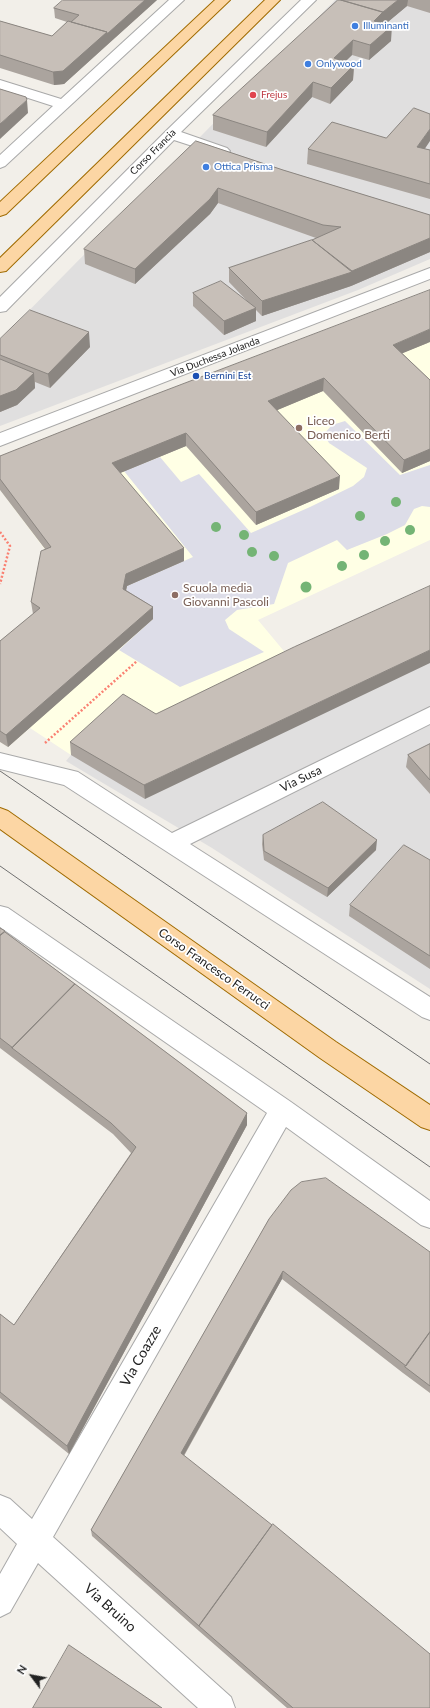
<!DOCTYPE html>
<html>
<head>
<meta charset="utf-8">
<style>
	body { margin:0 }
	#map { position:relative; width:430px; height:1708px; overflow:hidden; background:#f2efe9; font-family:Lato,sans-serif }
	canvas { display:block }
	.north { position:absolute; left:12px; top:1656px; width:40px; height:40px; -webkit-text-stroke:3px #fff; paint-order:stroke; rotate:302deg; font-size:11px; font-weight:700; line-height:16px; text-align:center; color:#222 }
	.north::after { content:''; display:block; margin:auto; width:14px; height:18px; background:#222; clip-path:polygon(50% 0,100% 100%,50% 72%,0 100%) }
</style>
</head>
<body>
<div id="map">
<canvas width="430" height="1708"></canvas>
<div class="north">N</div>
</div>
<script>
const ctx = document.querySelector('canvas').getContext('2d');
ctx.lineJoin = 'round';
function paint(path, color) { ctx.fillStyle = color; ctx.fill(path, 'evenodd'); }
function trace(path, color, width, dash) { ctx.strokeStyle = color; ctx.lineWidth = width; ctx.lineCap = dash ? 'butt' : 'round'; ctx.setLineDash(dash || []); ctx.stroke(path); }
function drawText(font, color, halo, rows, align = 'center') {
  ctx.font = font + ' Lato,sans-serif'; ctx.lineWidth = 3.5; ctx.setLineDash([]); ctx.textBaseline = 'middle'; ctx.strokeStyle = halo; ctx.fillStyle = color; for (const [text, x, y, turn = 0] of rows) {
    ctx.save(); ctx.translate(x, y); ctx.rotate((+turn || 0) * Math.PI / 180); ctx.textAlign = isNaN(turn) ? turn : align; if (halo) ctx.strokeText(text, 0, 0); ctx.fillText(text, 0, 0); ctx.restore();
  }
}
paint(new Path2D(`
	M335 0H430V259L358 290 0 426V340Z
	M430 599V989L212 848 66 761 71 755 157 728Z`), '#e0dfdf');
paint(new Path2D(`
	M430 303V540L258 620 293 662 71 755 30 728 8 747 0 742V655L41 621 52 559 0 490Z`), '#ffffe5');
paint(new Path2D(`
	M345 421 400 475 430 465V507L422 506 414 509 405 525 387 534 347 550 337 540 288 563 274 604 237 610 225 620 229 629 264 652 180 687 119 650 153 619 124 601 127 586 193 557 124 471 160 457 181 482 199 474 251 533 310 507 353 486 364 477 367 468 329 443 324 434 332 425Z`), '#dddde8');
const minor = new Path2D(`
	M169 0H184L5 166 0 168V155L53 106 0 89V80L61 99Z
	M301 0H316L181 132 227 148 230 151 227 154 222 156 217 154 174 140 6 311 0 312V297L166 131Z
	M430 268V279L0 446V433Z
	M430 707V724L190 844 430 997V1020L422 1017 64 785 0 769V753L78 772 172 833Z
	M0 906 8 908 291 1102 430 1201V1228L421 1225 286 1127 53 1537 231 1697 235 1708H198L38 1563 10 1612 0 1617V1574L17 1544 0 1528V1495L10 1499 32 1519 267 1113 0 927Z`);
const major = new Path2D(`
	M215 0H230L6 214 0 216V202Z
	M265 0H280L6 271 0 272V258Z
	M0 808 8 811 336 1042 430 1105V1130L421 1127 320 1058 0 829Z`);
trace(minor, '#a9a9a9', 2);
trace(major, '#a06b00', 2);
trace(new Path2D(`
	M0 532 10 546 0 584
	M45 743 137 661`), '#fa8072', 2.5, [2, 2]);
paint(minor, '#fff');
paint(major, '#fcd6a4');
trace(new Path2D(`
	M0 771 430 1064
	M0 866 430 1167`), '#707070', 1);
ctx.fillStyle = '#74b475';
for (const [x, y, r] of [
	[396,502,5],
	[360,516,5],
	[216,527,5],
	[410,530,5],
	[244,535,5],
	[385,541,5],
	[252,552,5],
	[364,555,5],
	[274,556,5],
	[342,566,5],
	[306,587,5.5]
]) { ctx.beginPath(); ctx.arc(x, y, r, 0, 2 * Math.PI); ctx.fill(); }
paint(new Path2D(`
	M157 0 64 84 54 85 0 68V21L52 36 67 22 55 18 54 8Z
	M338 0H430V13L407 6 385 24 391 41 369 60 352 55 345 62 354 65 353 80 330 104 312 97 266 147 213 130V115Z
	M386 138 430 150V199L307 164 308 149Z
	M196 141 283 170 430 215V252L351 286 262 316 256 310V321L224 335 193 306V293L247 301 229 282V268L312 240 316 238 218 203 210 214 135 284 85 264 84 249Z
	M0 339 90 347 50 388 35 382V388L17 405 0 412Z
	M430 342 402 353 430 380V461L402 473 323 391 277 410 339 489 256 525 186 446 120 473 184 548V561L127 586 126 590 153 607V619L8 747 0 742V641L33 614 31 602 45 549 0 490V456Z
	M156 714 145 799 71 755 70 742Z
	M430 744V794L406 767 408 755Z
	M263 835 376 850 327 897 264 860 262 844Z
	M430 860V969L349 916 350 905Z
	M0 928 75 984 247 1113V1125L69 1454 0 1398V1314L14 1325 131 1153 113 1134 0 1048Z
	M269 1219 430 1252V1393L403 1373 282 1279 184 1456 430 1708H287L199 1631 92 1536 91 1530Z`), '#aba49e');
paint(new Path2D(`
	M145 0H157L107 45V34Z
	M398 0H408L407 6 382 27 374 21 383 12Z
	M392 26 391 41 369 60 370 45Z
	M107 32V45L64 84 54 85 53 72Z
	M353 40 352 55 333 73 334 58Z
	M354 65 353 80 330 104 331 88Z
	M313 82 312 97 266 147 267 132Z
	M27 100 28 113 0 139V124Z
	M430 129V141L416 162 417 147Z
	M218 188V203L210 214 135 284V269Z
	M430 238V252L351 286 262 316V301L352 272V271Z
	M256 308V321L224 335V321Z
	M430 329V342L391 358 393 345Z
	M89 332 90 347 50 388 48 374Z
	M34 373 35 388 17 405 0 412V396Z
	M324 378 323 391 268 414V401Z
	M186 433V446L113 476 112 463Z
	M430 449V461L402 473 404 460Z
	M340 476 339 489 256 525V512Z
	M184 548V561L127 586 124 601 123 589 126 574Z
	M153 607V619L8 747 6 735Z
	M430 650V663L145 799 144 785Z
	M377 840 376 850 327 897 328 888Z
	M247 1113V1125L69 1454 67 1446Z
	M283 1271 282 1279 181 1460V1453Z`), '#8b8681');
const building = new Path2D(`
	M63 0H145L107 34V32L71 22 79 15 54 8Z
	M338 0H341L383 12 374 21 392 26 370 45 353 40 334 58 354 65 331 88 313 82 267 132 213 115Z
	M341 0H398L383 12Z
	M0 21 52 36 68 21 107 32 63 71 53 72 0 55Z
	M0 89 26 97 27 100 0 124Z
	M414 108 430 114V129L417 147 430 150V184L308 149 332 122 386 138Z
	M196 141 283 170 430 215V238L352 271 312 240 341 227 323 225 218 188 210 199 135 269 84 249Z
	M312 240 352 272 262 301 229 268Z
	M221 281 256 308 224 321 193 293Z
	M430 290V329L393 345 430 380V449L404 460 324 378 268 401 340 476 256 512 186 433 112 463 184 548 126 574 123 589 153 607 6 735 0 731V641L40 608 31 602 41 551 51 547 0 479V456L151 396Z
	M30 310 89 332 48 374 0 355V339Z
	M0 359 34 373 16 390 0 396Z
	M430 586V650L144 785 70 742 123 694 156 714 294 647Z
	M430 744V780L408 755Z
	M323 802 377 840 328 888 264 851 263 835Z
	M404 845 430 860V956L350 905Z
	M0 928 5 931 0 935Z
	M5 932 75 984 12 1048H13L0 1038V936Z
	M75 984 247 1113 67 1446 0 1392V1314L14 1325 136 1147 111 1123 12 1048Z
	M326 1178 430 1252V1332L406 1366 283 1271 181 1453 272 1525 199 1626 91 1530 269 1219 291 1190 301 1182Z
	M430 1332V1386L405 1367Z
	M273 1524 430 1654V1708H293L199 1626Z
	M69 1645 162 1708H33Z`);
paint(building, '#c7bfb8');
trace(building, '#8b8681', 1);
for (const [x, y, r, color] of [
	[355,26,4,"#3f7fe0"],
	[308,64,4,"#3f7fe0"],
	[253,95,4,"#e0444e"],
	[206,167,4,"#3f7fe0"],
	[196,376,4,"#1a4fb4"],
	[299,428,4,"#8d6e63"],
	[175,595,4,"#8d6e63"]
]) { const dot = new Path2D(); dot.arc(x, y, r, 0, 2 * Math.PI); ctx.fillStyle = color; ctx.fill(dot); trace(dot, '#fff', 1.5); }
drawText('10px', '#366cbe', '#fff', [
	["Illuminanti",363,26],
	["Onlywood",316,64],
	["Ottica Prisma",214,167]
], 'left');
drawText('10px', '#be3a42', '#fff', [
	["Frejus",261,95]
], 'left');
drawText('10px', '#222', '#fff', [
	["Corso Francia",153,152,-45],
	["Via Duchessa Jolanda",215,357,-21]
]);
drawText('10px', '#164399', '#fff', [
	["Bernini Est",204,376]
], 'left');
drawText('12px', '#785e54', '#fff', [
	["Liceo",307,421],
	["Domenico Berti",307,435],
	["Scuola media",183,588],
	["Giovanni Pascoli",183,602]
], 'left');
drawText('12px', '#222', '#fff', [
	["Via Susa",301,779,-26],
	["Corso Francesco Ferrucci",214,969,35]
]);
drawText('14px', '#222', '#fff', [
	["Via Coazze",141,1356,-60],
	["Via Bruino",110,1608,42]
]);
</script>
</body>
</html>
